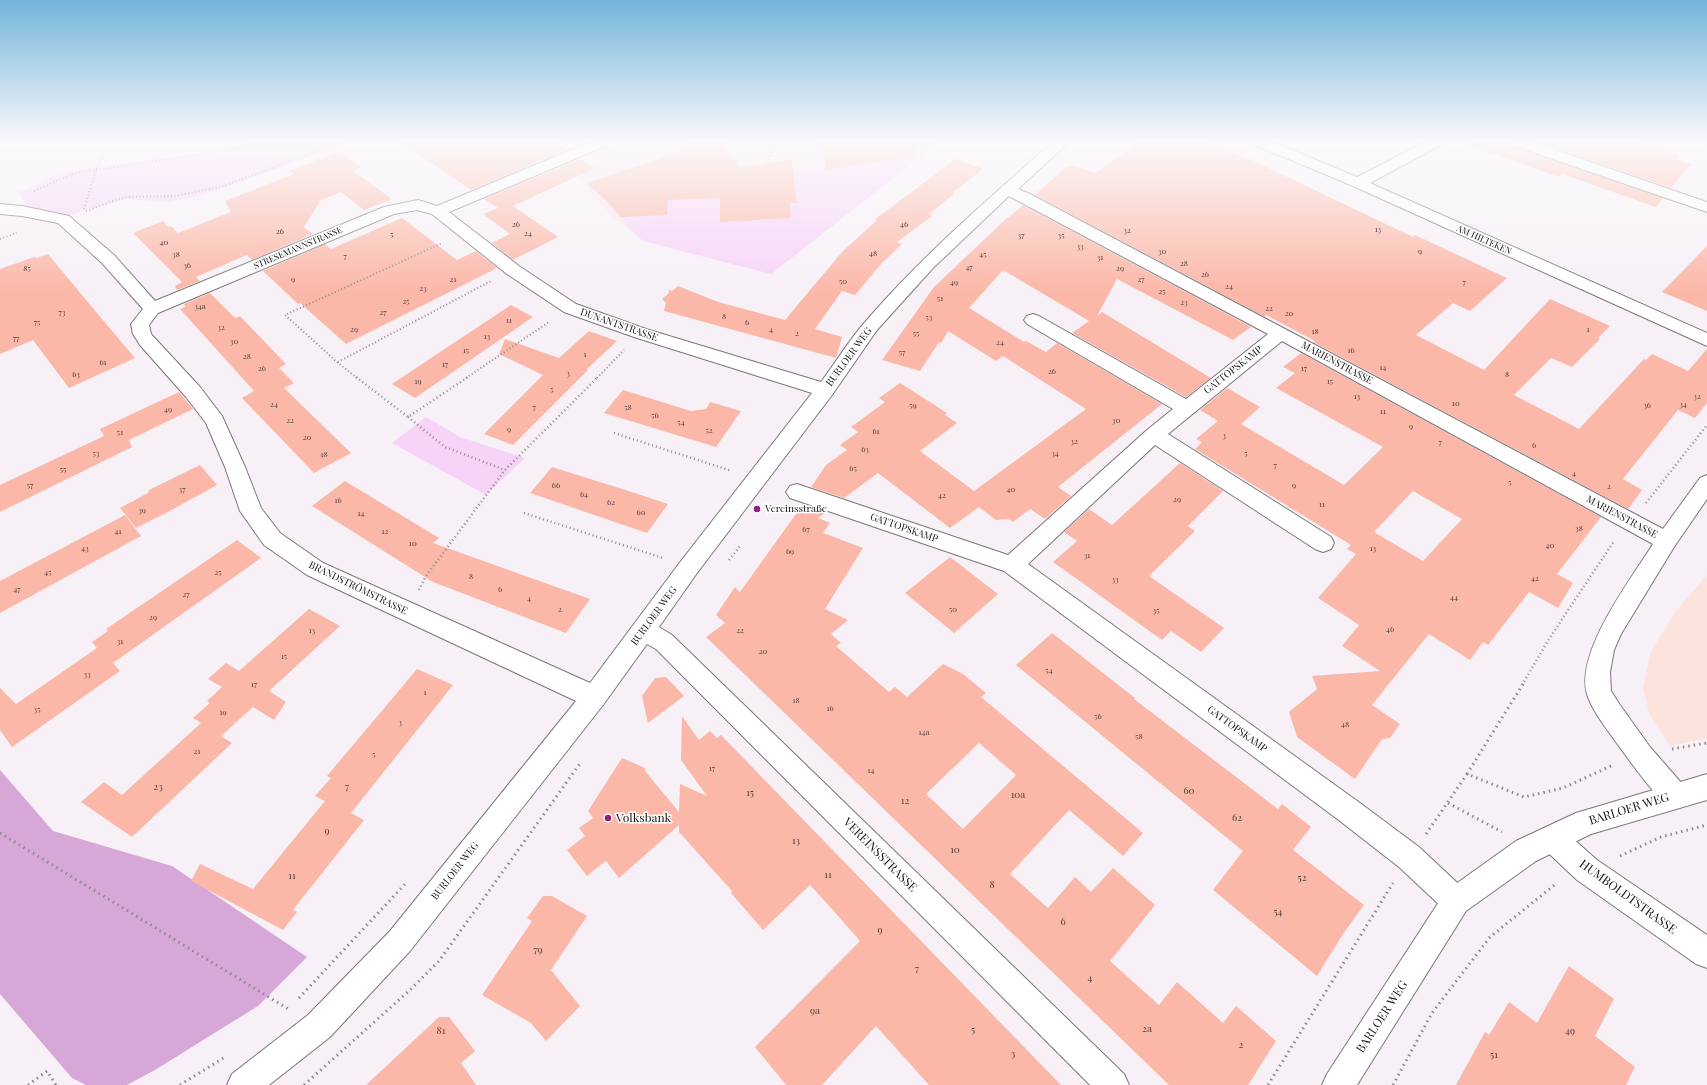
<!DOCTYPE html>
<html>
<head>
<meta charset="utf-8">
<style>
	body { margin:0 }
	canvas { display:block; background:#f7f1f7 }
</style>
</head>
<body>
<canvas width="1707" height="1085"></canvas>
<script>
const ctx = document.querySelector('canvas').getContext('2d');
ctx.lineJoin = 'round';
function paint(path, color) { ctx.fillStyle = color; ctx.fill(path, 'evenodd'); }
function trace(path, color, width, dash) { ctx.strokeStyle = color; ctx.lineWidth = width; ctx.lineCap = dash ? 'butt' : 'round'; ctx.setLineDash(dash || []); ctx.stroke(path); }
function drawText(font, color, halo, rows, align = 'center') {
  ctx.font = font + ' "Playfair Display",serif'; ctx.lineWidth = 3; ctx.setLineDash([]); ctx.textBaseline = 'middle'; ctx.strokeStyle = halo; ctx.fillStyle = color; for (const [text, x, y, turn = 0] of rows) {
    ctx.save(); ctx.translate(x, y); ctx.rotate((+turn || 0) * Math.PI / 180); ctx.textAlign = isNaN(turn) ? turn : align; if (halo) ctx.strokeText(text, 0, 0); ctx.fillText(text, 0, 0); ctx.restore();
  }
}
paint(new Path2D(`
	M1707 575V738L1670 746 1650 716 1643 689 1651 651 1676 611Z`), '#fce3db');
paint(new Path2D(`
	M627 142H939L771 274 643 241 612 216 568 167Z`), '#f9e2ee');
paint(new Path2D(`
	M255 142H351L206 194 170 202 126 199 67 216 27 207 19 193 62 172 191 154Z
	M879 142H939L771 274 643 241 607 204 648 211 649 204 762 177 839 166Z
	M426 417 460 437 525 458 486 495 392 443Z`), '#f7d3f8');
paint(new Path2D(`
	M0 770 53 831 172 866 307 957 258 1006 155 1070 127 1085H86L72 1078 0 994Z`), '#d7a8d7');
paint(new Path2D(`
	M400 142H553L566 150 471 190Z
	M688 142H721L739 167 791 160 797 203H790L791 218 720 222V198L668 200 667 215 621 217 613 207 587 183 692 148Z
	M822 142H914L916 156 826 170Z
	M1140 142H1205L1254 161 1413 237 1415 235 1507 278 1470 311 1453 303 1416 335 1484 370 1550 299 1610 326 1598 338 1600 339 1572 367 1551 358 1514 395 1579 429 1644 359 1646 360 1652 354 1688 371 1707 349V403L1695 418 1678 410 1623 479 1642 490 1628 509 1313 342 1315 341 1266 315 1265 317 1035 195 1067 166 1070 167 1072 165 1095 173Z
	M1471 142H1509L1512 146 1663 198 1656 207 1562 174 1559 177 1470 146Z
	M1537 142H1638L1680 156 1677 160 1691 164 1671 188Z
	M340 151 361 167 353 171 392 199 364 210 341 192 321 200 304 227 313 234 252 260 247 255 196 277 200 281 177 290 175 286 182 282 133 233 163 221 168 227 171 226 178 233 231 212 225 201 294 174 289 171Z
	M580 159 595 168 513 206 558 237 513 260 492 243 510 234 483 214 498 208 484 199Z
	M956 159 983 169 952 193 954 194 929 214 932 216 897 242 902 244 882 263 855 295 842 291 815 329 842 337 836 358 664 311 666 303 662 299 668 294 669 290 672 291 678 286 718 302 785 320 842 252 877 220 875 219Z
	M1023 205 1251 327 1233 340 1117 279 1097 316 1102 312 1211 378 1186 397 1072 333 1089 321 1003 270 969 308 1024 342 1026 341 1046 352 1057 343 1162 404 1058 487 1071 496 1045 519 1030 509 1013 522 1009 519 996 520 979 507 950 528 878 473 844 498 811 487 826 465 847 450 840 445 858 432 851 427 885 402 879 398 900 383 947 413 945 415 957 423 920 451 974 491 1086 409 1003 356 996 361 948 331 941 343 939 342 920 371 882 360 934 287 1008 217H1009Z
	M402 218 457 260 476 251 497 268 346 344 300 303 298 304 263 271 325 244 331 249Z
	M1707 246V311L1662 292Z
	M48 254 86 300 135 358 69 388 33 340 0 354V269L34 257 36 258Z
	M210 293 235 318 240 316 286 364 279 368 294 383 284 388 351 453 314 473 242 398 254 391 180 309 185 307 184 304Z
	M511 305 533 317 415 398 392 384Z
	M589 331 617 341 587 369 588 370 513 445 484 434 543 375 499 354 505 339 559 358Z
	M1301 353 1601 517 1557 574 1573 583 1558 608 1529 592 1488 645 1483 642 1470 660 1429 634 1372 705 1400 724 1390 738 1382 739 1355 779 1297 737 1289 712 1317 689 1312 676 1380 671 1342 646 1359 625 1318 598 1356 554 1347 549 1351 545 1195 449 1202 442 1196 439 1218 421 1200 410 1227 388 1260 407 1241 424 1344 485 1383 447 1276 388 1295 373 1283 367ZM1413 491 1462 519 1423 561 1374 532Z
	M623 390 691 411 706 409 710 402 741 411 716 447 604 413Z
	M179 392 193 409 129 440 132 447 0 512V485L104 436 100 429Z
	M1180 463 1223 491 1188 526 1195 531 1149 576 1224 628 1201 652 1171 631 1162 640 1053 562 1077 541 1064 532 1089 509 1112 525Z
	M200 465 217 485 166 513 136 528 120 508 148 493 149 490Z
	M552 467 635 493 668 504 647 533 530 493Z
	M345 481 439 538 433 543 590 599 566 633 433 582 312 506Z
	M803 504 826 512 818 518 830 523 823 533 863 548 825 609 848 620 831 634 841 643 836 646 889 692 895 687 907 697 943 664 963 674 986 693 981 697 1143 833 1123 856 1069 810 1010 874 1048 908 1075 877 1091 892 1113 868 1155 905 1110 961 1159 1005 1177 982 1223 1023 1236 1006 1276 1041 1248 1085H1169L706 637 725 623 716 615 735 587 740 592ZM979 743 1016 775 963 829 926 794Z
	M125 515 141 536 0 613V581Z
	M237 540 261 558 113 663 120 671 12 747 0 730V688L16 704 97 648 92 642 108 631 106 629Z
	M950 557 998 594 954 633 905 593Z
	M309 609 340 626 269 691 286 702 274 720 253 707 221 736 232 743 132 837 81 802 104 782 122 795 201 723 193 718 210 703 207 701 222 687 208 679 226 663 239 671Z
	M1052 633 1135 698 1134 699 1278 809 1282 804 1311 827 1293 850 1364 905 1343 934 1317 976 1213 890 1243 851 1016 665Z
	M417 669 453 685 351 813 364 820 293 910 297 912 283 930 191 881 200 864 253 889 325 801 315 796 331 778 327 776Z
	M666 677 684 696 648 723 642 696 655 678Z
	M682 716 699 740 710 731 717 738 721 735 1061 1085H929L876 1026 822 1085H786L755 1047 860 941 832 909 810 885 763 930 731 893 732 891 679 832V825L619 878 606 861 587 876 567 850 585 836 579 828 593 818 588 811 622 758 645 768V771L679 812 680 784 707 796 681 760Z
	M543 896H552L587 916 551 970 580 1006 546 1041 531 1023 482 995 532 921 527 918Z
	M1569 966 1614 999 1595 1036 1635 1067 1626 1085H1456L1485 1032 1489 1035 1509 1002 1537 1023Z
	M439 1017H449L475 1051 461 1063 476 1085H366Z`), '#fbb7a7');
const street = new Path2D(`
	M590 142H610L608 145 449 212 519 266 576 304 646 329 821 382C836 362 849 340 866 321 923 255 988 199 1053 142H1069L1018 189 1028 193 1663 529 1700 478 1707 475V499L1674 547 1621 634 1614 650 1610 672 1611 691 1620 705 1650 747 1684 786 1688 795 1684 804 1675 808C1672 807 1669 806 1666 804 1658 799 1631 763 1624 753 1613 737 1592 712 1587 694 1575 652 1631 579 1653 544L1282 341 1168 434 1331 537 1334 543 1331 549 1323 552 1315 549 1155 445 1028 564 1360 803 1419 847 1466 891 1470 901 1466 911 1456 915 1446 911 1399 867 1340 821 1004 571 790 498 786 492 790 486 797 484 1008 555 1147 430 1173 409 1027 324 1024 320 1027 316 1033 314 1039 316 1186 399 1268 334 1009 196 933 268 877 330 832 395 697 573 659 627 672 635 1124 1074 1129 1085H1090L656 649 647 644 603 705 410 951 330 1037 269 1085H227L232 1074 308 1015 390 931 576 701 307 575 264 545 240 511 225 467 206 423 186 397 140 345 133 334 131 324 143 309 102 263 58 223 22 216 0 214V204L22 206 69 216 114 255 155 301 384 207 418 200 437 206ZM417 210 432 214 507 274 564 312 634 337 812 393 681 561 590 683 323 563 280 533 261 508 245 467 222 416 200 387 151 334 149 325 158 313 394 214Z
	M1253 142H1273L1357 177 1425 142H1443L1441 145 1370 183 1707 333V346L1353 186 1255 145Z
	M1510 142H1532L1707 202V212L1512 145Z
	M1552 825 1562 829 1597 860 1707 935V968L1696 964 1577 880 1542 847 1538 838 1542 829Z`);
const secondary = new Path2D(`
	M1707 774V800L1591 834 1536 861 1466 911 1357 1085H1322L1327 1074 1446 891 1516 841 1576 813Z`);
trace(street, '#7b767b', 2);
trace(secondary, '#7b767b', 2);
trace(new Path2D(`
	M768 163 775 142
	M34 191 75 173 192 156 267 142
	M84 209 96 170 110 142
	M86 211 124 197 175 196 224 186 341 142
	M0 239 17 233
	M338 362 491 281
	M357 378 337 362 285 315 442 243
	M466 378 549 322
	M597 378 624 350`), '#8d898d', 2, [1, 2.5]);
trace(new Path2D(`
	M356 377 408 417 468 377
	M408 417 445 447 505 470 598 377
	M614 433 732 471
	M1646 503 1707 425
	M524 513 663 558
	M729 560 741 545
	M419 590 426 576 505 470
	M1522 685 1549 639 1614 541`), '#8d898d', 2.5, [1, 3]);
trace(new Path2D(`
	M1672 749 1707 743
	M1467 774 1523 684
	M1448 803 1502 832
	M0 833 290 1010
	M1426 834 1467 774 1524 797 1563 788 1613 765
	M1620 856 1661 837 1707 825
	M299 998 406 883
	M28 1085 47 1071 56 1085
	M180 1085 225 1057
	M304 1085 410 990 439 961 581 762
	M1268 1085 1393 883
	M1393 1085 1432 1013 1490 937 1557 883`), '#8d898d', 3, [1.5, 4]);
paint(street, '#fff');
paint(secondary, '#fff');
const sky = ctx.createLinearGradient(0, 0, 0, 294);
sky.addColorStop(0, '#73b4db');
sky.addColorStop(0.48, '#fbf9fb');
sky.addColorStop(1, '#fbf9fb00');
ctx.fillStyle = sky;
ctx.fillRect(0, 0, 1707, 294);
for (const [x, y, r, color] of [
	[757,509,4,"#961c77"],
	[608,818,4,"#961c77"]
]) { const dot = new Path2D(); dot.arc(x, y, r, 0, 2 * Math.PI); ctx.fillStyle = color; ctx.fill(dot); trace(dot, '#fff', 1.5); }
drawText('8px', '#4e3b39', null, [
	["26",516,224],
	["46",904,224],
	["13",1378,229],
	["32",1127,230],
	["26",280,231],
	["24",528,233],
	["5",392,234],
	["37",1021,235],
	["35",1061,235],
	["40",164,242],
	["33",1080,246],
	["30",1162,251],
	["9",1420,251],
	["48",873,253],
	["38",176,254],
	["45",983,254],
	["7",345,256],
	["31",1100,257],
	["28",1184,263],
	["36",187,265],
	["47",969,267],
	["85",27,268],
	["29",1120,268],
	["26",1205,274],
	["9",293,279],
	["21",453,279],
	["27",1141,279],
	["50",843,281],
	["49",954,282],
	["7",1464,282],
	["24",1229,286],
	["23",423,288],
	["25",1162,291],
	["51",940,298],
	["25",406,301],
	["23",1184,302],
	["34a",200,306],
	["22",1269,308],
	["73",62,312],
	["27",383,312],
	["20",1289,313],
	["8",724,316],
	["53",929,317],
	["11",509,320],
	["75",37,322],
	["6",747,322],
	["32",221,327],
	["29",354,329],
	["4",771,329],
	["1",1588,329],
	["18",1315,331],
	["2",797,333],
	["55",916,333],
	["13",487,336],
	["77",16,338],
	["30",234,341],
	["24",1000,342],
	["15",466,350],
	["16",1351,350],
	["57",902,352],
	["1",585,354],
	["28",247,356],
	["61",103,362],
	["17",445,364],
	["14",1383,367],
	["26",262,368],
	["17",1304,368],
	["26",1052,371],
	["3",568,373],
	["63",76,374],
	["8",1507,374],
	["19",418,381],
	["15",1330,381],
	["5",552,389],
	["13",1357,396],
	["32",1697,396],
	["10",1456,403],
	["24",274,404],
	["34",1683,404],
	["59",913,405],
	["36",1647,405],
	["7",534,407],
	["58",628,407],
	["49",168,409],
	["11",1383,411],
	["56",655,415],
	["22",290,420],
	["30",1116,420],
	["54",681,422],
	["9",1411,426],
	["9",509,429],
	["52",709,430],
	["61",876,431],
	["51",120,432],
	["3",1224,435],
	["20",307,437],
	["32",1074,441],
	["7",1440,442],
	["6",1534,445],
	["63",865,449],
	["53",96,453],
	["34",1055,453],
	["5",1246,453],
	["18",324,454],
	["7",1275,465],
	["65",853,468],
	["55",63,469],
	["4",1574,473],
	["5",1510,482],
	["57",30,485],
	["66",556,485],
	["9",1294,485],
	["2",1609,486],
	["37",182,489],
	["40",1011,489],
	["64",584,494],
	["42",942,495],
	["29",1177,499],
	["16",338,500],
	["62",611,502],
	["11",1322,504],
	["39",142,510],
	["60",641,512],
	["14",361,513],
	["38",1579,528],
	["67",806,529],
	["41",118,531],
	["12",385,531],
	["10",413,543],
	["40",1550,545],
	["43",85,548],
	["13",1373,548],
	["69",790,551],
	["31",1087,555],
	["45",48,572],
	["25",218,572],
	["8",471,576],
	["42",1535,578],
	["33",1115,579],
	["47",17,589],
	["6",500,589],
	["27",186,594],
	["44",1454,597],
	["4",529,598],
	["2",560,609],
	["50",953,609],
	["35",1156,610],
	["29",153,617],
	["46",1390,629],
	["13",312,630],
	["22",740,630],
	["31",120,641],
	["20",763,651],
	["15",284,656],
	["54",1049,670],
	["33",87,674],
	["17",254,684],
	["1",425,692],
	["18",796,700],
	["16",830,708],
	["35",37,709],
	["19",223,712],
	["56",1098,716],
	["3",400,722],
	["48",1345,724],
	["14a",924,732],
	["58",1139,736],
	["21",197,751],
	["5",374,754],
	["17",712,768],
	["14",871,770]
]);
drawText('9px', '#141214', '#fff', [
	["AM HILTEKEN",1484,240,24],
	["STRESEMANNSTRASSE",298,248,-23]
]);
drawText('10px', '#141214', '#fff', [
	["DUNANTSTRASSE",619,325,19],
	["BURLOER WEG",849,357,-54],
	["MARIENSTRASSE",1337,363,28],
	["GATTOPSKAMP",1233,370,-38],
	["MARIENSTRASSE",1622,517,28],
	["GATTOPSKAMP",904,528,19],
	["BRANDSTRÖMSTRASSE",358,588,26],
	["BURLOER WEG",654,616,-54],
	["GATTOPSKAMP",1237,729,36],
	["BURLOER WEG",455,871,-52]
]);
drawText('10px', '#141214', '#fff', [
	["Vereinsstraße",765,509]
], 'left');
drawText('10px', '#4e3b39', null, [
	["23",158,787],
	["7",347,787],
	["60",1189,791],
	["15",750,793],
	["10a",1018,795],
	["12",905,801],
	["62",1237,818],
	["9",327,831],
	["13",796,841],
	["10",955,850],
	["11",828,875],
	["11",292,876],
	["52",1302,878],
	["8",992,885],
	["54",1278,912],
	["6",1063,922],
	["9",880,930],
	["79",538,950],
	["7",917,969],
	["4",1090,978],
	["9a",815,1011],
	["2a",1147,1029],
	["5",973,1030],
	["81",441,1031],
	["49",1570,1031],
	["2",1241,1045],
	["3",1013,1054],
	["51",1494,1055]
]);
drawText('12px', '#141214', '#fff', [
	["BARLOER WEG",1629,809,-17],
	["VEREINSSTRASSE",880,855,45],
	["HUMBOLDTSTRASSE",1628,897,36],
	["BARLOER WEG",1382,1017,-57]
]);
drawText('12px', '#141214', '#fff', [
	["Volksbank",616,818]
], 'left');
</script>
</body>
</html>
